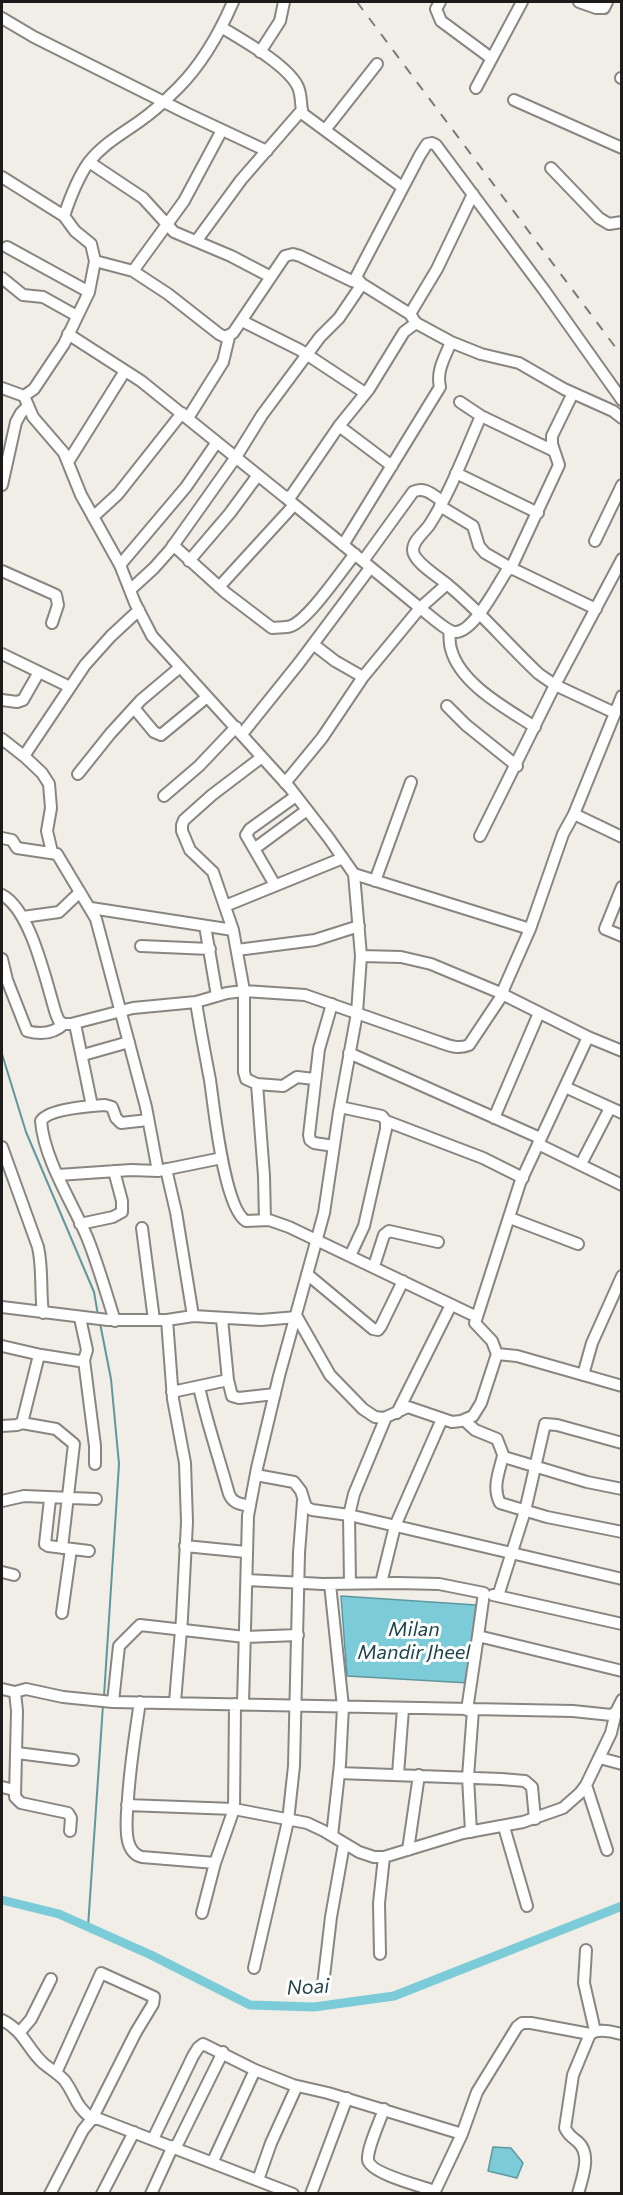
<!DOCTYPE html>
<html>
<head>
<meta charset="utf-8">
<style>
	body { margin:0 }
	#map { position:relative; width:623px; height:2195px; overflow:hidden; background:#f1ede7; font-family:Commissioner,sans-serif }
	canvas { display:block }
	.frame { position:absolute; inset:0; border:3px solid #1d1b19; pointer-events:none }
</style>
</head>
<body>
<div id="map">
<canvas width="623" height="2195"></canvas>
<div class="frame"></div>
</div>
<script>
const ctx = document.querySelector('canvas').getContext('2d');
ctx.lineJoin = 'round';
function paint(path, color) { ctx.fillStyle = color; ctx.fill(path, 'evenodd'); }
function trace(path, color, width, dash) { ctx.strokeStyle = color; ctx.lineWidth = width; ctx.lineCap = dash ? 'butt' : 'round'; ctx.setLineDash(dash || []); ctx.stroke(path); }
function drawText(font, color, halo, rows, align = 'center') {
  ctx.font = font + ' Commissioner,sans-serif'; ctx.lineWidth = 6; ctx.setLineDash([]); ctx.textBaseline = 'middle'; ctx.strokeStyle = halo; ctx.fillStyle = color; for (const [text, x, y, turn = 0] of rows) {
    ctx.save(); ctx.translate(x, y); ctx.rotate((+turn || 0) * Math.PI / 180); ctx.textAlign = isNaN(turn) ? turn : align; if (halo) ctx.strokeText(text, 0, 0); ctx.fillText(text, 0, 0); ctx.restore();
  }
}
const water = new Path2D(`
	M341 1596 476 1605 469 1683 347 1676Z
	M493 2147 511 2148 523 2163 517 2178 488 2171Z`);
paint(water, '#7bccd8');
trace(water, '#5f979f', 1.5);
trace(new Path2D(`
	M2 1054 26 1132 94 1292 98 1315
	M100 1323 111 1379 119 1464 104 1696
	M88 1927 103 1705`), '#5f979f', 2);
trace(new Path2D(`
	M2 1900 59 1914 151 1955 250 2005 314 2007 394 1996 622 1906`), '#7bccd8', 9);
const minor = new Path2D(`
	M440 2 436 9 441 21 491 58
	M579 2 596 8H604L607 2
	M2 18 34 37 186 113 267 151
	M221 27C242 40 288 65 298 87 302 96 300 105 303 114L402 187
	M260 52 280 21 284 2
	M621 78H622
	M476 88 522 2
	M514 100 622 148
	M325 130 377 64
	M89 162 143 198 174 232 231 256 271 277
	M551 168 599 218 609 224 622 222
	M2 177 64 216
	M197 240 241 180 301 111
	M7 247 89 292
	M95 261 133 271 168 294 219 334 225 337 233 333 285 256 293 254 300 256 352 281 362 284 339 318 320 337 262 415 236 457 170 550 154 568 130 590
	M133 271 184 201 222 130
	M2 278 23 295 43 297 77 316
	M410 314 437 269 473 194
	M242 321 300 350 365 393
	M416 323 410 314 362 284 356 277 420 155 427 144 432 143 436 145 544 290 622 400
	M68 334 141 381 285 497 291 496 339 426 369 389 404 332 416 323 451 342 481 354 519 363 564 389 613 411 622 418
	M2 388 24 396 34 389 64 344 89 292 95 261 91 244 75 231 64 216C70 198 78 177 89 162 103 144 122 134 140 121 153 112 167 99 178 88 202 64 220 32 233 2
	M24 396 33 417 64 453 81 495 120 565 135 603 152 636 290 788 328 837 354 874 361 956 357 1013 339 1112 324 1213 279 1376 257 1468 248 1516 243 1704
	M460 402 481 416 554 451
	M481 416C465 452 451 491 430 524 425 532 413 540 413 550 413 562 439 577 448 585 481 612 508 645 539 674L555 685 615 713
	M188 418 223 362 229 337
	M339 426 392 466
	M68 462 125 371
	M456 473 538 513
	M2 485 16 422 21 413 28 406
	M285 497 420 608 447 584
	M440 506 473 526 479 546 485 553 511 568 559 465 552 444V436L573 393
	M93 517 118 494 182 413
	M595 541 622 485
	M173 545 226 593 272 628C278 627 285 628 291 626 309 619 341 571 355 554
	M343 545 440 387C436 371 445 357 451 342
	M189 561 230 513 258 475
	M363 561 413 492C424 486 433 495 442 501
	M120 565 186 487 217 442
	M2 571 56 595 58 605 52 623
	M219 587 294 505
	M449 630C450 636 449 643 451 649 460 684 507 709 535 727
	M313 644 335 661 363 677
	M2 654 70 687
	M2 700 17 702 23 700 39 672
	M447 706 466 725 517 766
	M134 708 154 732 161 735 207 697
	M242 734 299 663 370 568
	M2 739 25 757
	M262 757 212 795 184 820 182 825V831L190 850 213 872 233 930 244 991V1072L246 1079 257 1084 283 1086 297 1077 314 1079
	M78 774 110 734 141 700 179 668
	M285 783 322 738 363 677 420 608C427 613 447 632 455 632 473 633 497 586 506 572L511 568 596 609
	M164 796 199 766 236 727
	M574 814 622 837
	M480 836 555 685 622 559
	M2 838 12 840 17 848 57 854 96 919 146 1107 158 1171
	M254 849 307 810
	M52 852 47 831 51 808 49 784 42 773 25 757 26 753 85 665 111 636 139 610
	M354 874 530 929
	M375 881 411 782
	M275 885 246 835 250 829 296 796
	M622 887 605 929 622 936
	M2 895C31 910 46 982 56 1014L59 1021 64 1024H71L133 1008 196 1002 227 993 244 991 305 995 436 1041C448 1045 457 1050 469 1045L503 994 431 964 401 957 361 956
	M225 906 343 858
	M91 908 233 930
	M23 917 59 912 80 892
	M205 926 217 996
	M141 946 210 949
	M237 950 315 940 359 926
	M2 959 7 980 27 1031C41 1035 53 1034 64 1024
	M196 1002C200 1028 205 1054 210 1080 214 1107 224 1208 246 1221L269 1220 289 1227 477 1317
	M332 1004 319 1049 309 1135 310 1140 314 1143 334 1146
	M75 1024 92 1106
	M588 1037 622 1051
	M349 1053 540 1138
	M83 1055 129 1042
	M257 1084 264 1176 265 1220
	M565 1087 622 1113
	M340 1107 382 1116 386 1121V1129L364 1226 350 1256
	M494 1118 539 1013
	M386 1121 483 1158 523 1178
	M538 1144 622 1185
	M2 1147 38 1247C43 1269 40 1291 43 1313
	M581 1164 610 1108
	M166 1169 176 1212 193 1316
	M58 1175 131 1170 158 1171 222 1158
	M510 1218 578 1244
	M80 1224 113 1217 122 1212V1201L114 1171
	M142 1228 154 1320
	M374 1266 384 1235 389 1231 438 1242
	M307 1274 373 1329 378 1330 381 1326 403 1281
	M2 1307 108 1320H167L193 1316 261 1320 297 1317
	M297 1317 330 1375 363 1409 375 1417 384 1418 408 1407 452 1422 461 1421 473 1416 481 1403 497 1354 492 1341 475 1323 520 1183 588 1037 506 996 503 994 504 988 530 929 563 834 574 814 622 696
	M222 1319 228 1380 232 1396 239 1398 275 1394
	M167 1320 173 1399 185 1463 187 1522 182 1618 175 1702
	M115 1321C106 1293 98 1264 87 1237 72 1202 44 1159 41 1121 48 1109 91 1106 105 1105L112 1107 116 1118 121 1123 148 1120
	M2 1346 41 1355
	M497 1354 517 1356 622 1386
	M84 1360 95 1446V1464
	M583 1375 592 1343 622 1276
	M199 1387C207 1423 219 1458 229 1494 233 1504 241 1504 250 1506
	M172 1392 228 1380
	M397 1413 451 1305
	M464 1420 475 1430 497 1439 504 1457 587 1482 622 1489
	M22 1423 56 1429 74 1444 62 1548
	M2 1426 17 1425 22 1423 38 1359 41 1355 79 1361 84 1360 87 1350 80 1318
	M503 1456C499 1472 492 1488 500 1503L547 1517 622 1532
	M256 1475 294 1482 301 1491 306 1507 312 1510 349 1515 622 1579
	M50 1499 45 1544 48 1546 89 1551
	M2 1501 24 1496 96 1499
	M185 1546 246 1552
	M2 1572 14 1575
	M247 1580 323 1584 397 1583 439 1584 484 1593 478 1636 622 1671
	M350 1583 349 1515 354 1494 386 1417
	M381 1583 395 1526 442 1419
	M330 1584 343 1707 340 1764 332 1836
	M493 1595 622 1624
	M498 1596 525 1511 545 1424 557 1425 622 1443
	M62 1613 71 1549
	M2 1689 15 1692 26 1689 63 1697 113 1702 573 1711 611 1715 616 1712 622 1700
	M15 1692 17 1711 15 1797 21 1803 68 1813 71 1818 70 1831
	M113 1702 119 1646 140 1625 245 1637 298 1635
	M140 1702C135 1734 130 1766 128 1799 127 1812 125 1827 128 1841 130 1849 134 1855 142 1857L215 1863
	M235 1704 234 1809 307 1823 324 1831 359 1852 374 1857H384L463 1833 523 1822 563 1808 580 1793 586 1785 611 1733 616 1712
	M467 1710 478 1636
	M17 1753 73 1760
	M600 1758 622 1764
	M339 1773 501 1779 525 1781 532 1787 535 1819
	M398 1774 403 1709
	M586 1785 607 1850
	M2 1787 14 1790
	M127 1805 234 1809 215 1863 202 1913
	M504 1827 527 1906
	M471 1832 468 1777 473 1710
	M408 1850 419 1775
	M586 1950 584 1983 595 2031
	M380 1954 379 1903 384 1857
	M254 1968 288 1821 294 1766 299 1553 303 1501
	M323 1985 331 1917 344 1844
	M2 2020C25 2032 26 2047 43 2063 50 2069 59 2074 65 2081 77 2098 74 2104 92 2119L136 2032 153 2004 154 1997 101 1973 56 2073
	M20 2032 31 2019 51 1979
	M384 2109C380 2121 367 2148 368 2160 370 2173 420 2186 432 2190L436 2189 462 2134 477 2092 517 2027 522 2023H531L590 2034
	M153 2139 193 2056 198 2048 203 2044 255 2070 293 2085 328 2093 462 2134
	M176 2147 223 2052
	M213 2161 255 2070
	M258 2180 271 2143 297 2086
	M50 2194 83 2130 92 2119H99L293 2194
	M102 2194 134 2132
	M151 2194 173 2146
	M311 2194 347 2098
	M578 2194C582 2178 592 2155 578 2142 572 2137 568 2135 565 2128L573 2075 590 2034C600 2028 611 2032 622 2034`);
trace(minor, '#898580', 14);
trace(minor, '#fff', 10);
trace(new Path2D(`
	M357 2 622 356`), '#7d7a76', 2, [10, 10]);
drawText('italic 20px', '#1d4449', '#fff', [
	["Milan",414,1629],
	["Mandir Jheel",414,1652],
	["Noai",308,1987,-3]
]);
</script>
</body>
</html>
